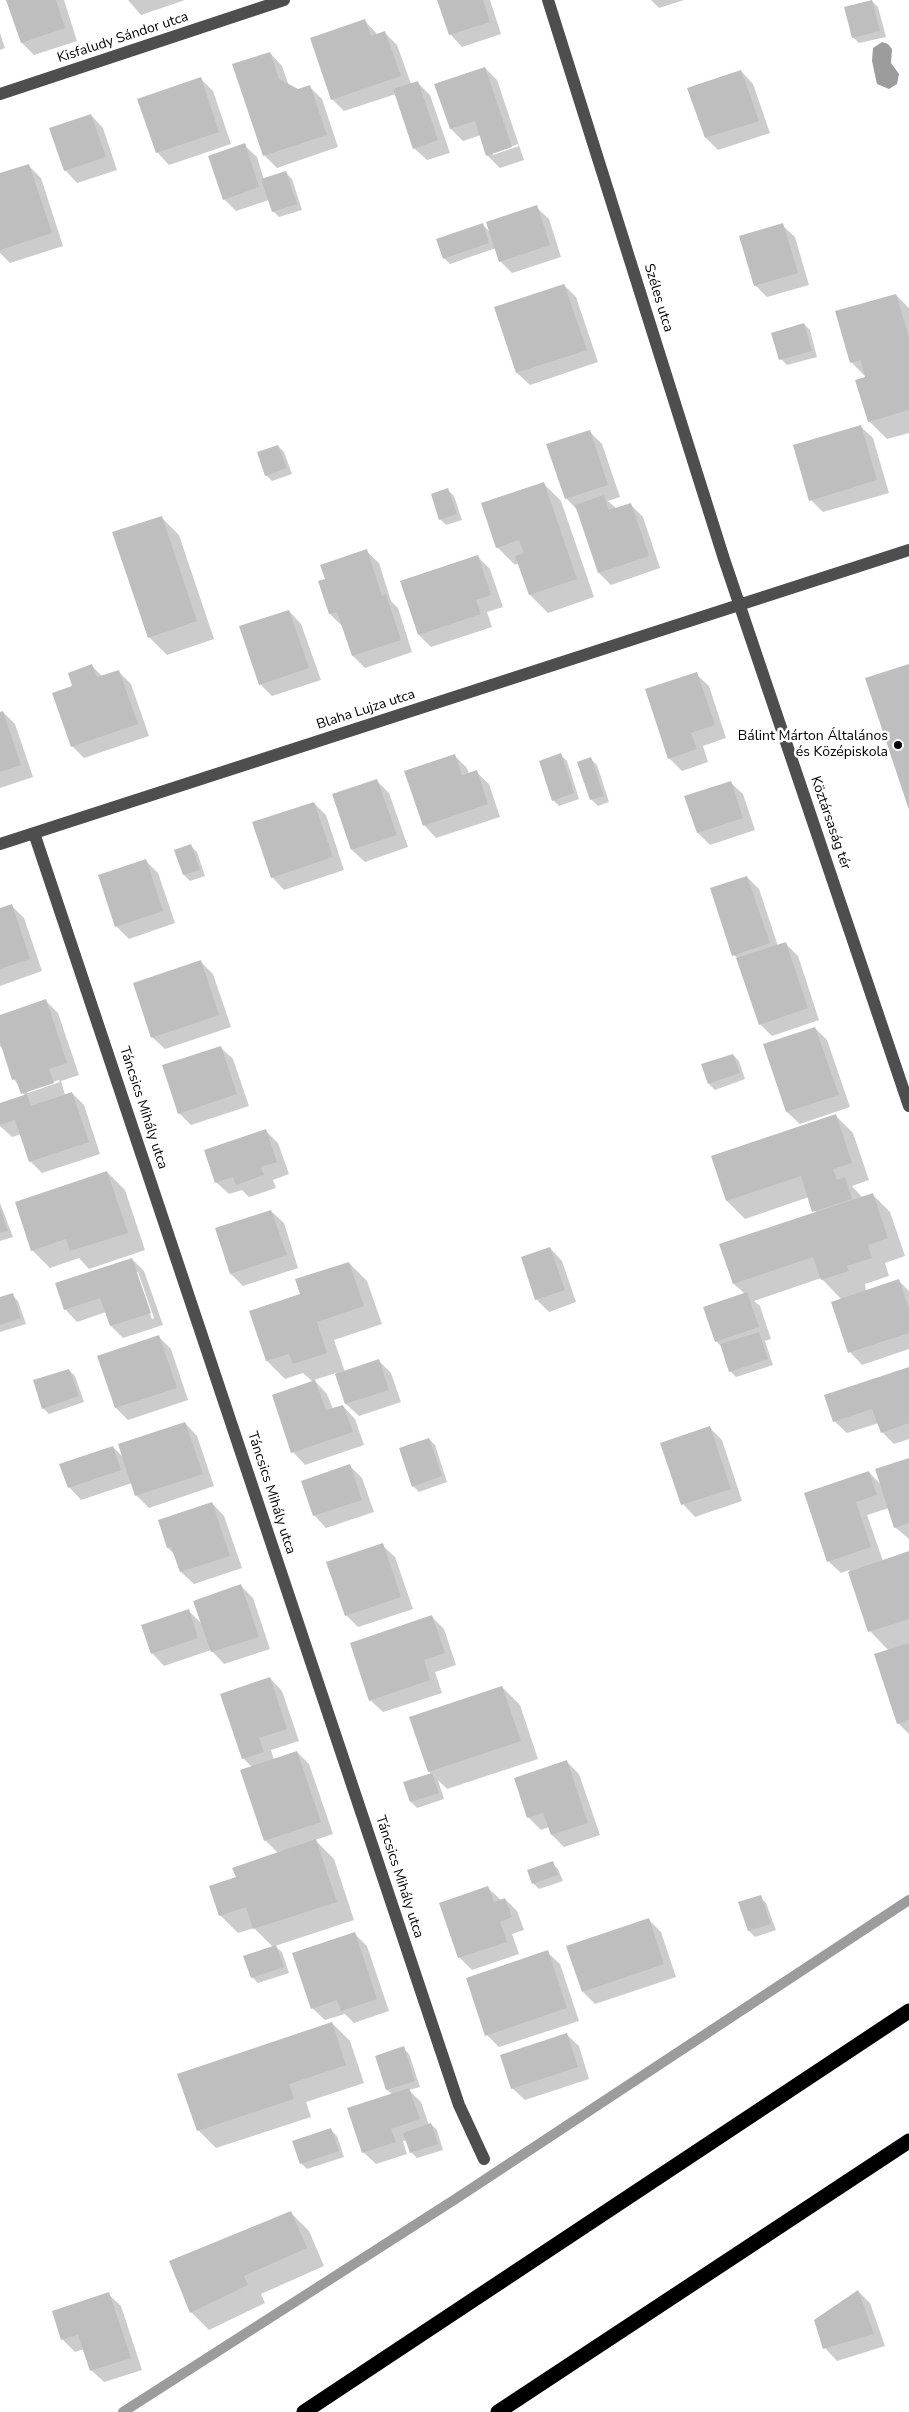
<!DOCTYPE html>
<html>
<head>
<meta charset="utf-8">
<style>
	body { margin:0 }
	canvas { display:block; background:#fff }
</style>
</head>
<body>
<canvas width="909" height="2412"></canvas>
<script>
const ctx = document.querySelector('canvas').getContext('2d');
ctx.lineJoin = 'round';
function paint(path, color) { ctx.fillStyle = color; ctx.fill(path, 'evenodd'); }
function trace(path, color, width, dash) { ctx.strokeStyle = color; ctx.lineWidth = width; ctx.lineCap = dash ? 'butt' : 'round'; ctx.setLineDash(dash || []); ctx.stroke(path); }
function drawText(font, color, halo, rows, align = 'center') {
  ctx.font = font + ' "Nunito Sans",sans-serif'; ctx.lineWidth = 5; ctx.setLineDash([]); ctx.textBaseline = 'middle'; ctx.strokeStyle = halo; ctx.fillStyle = color; for (const [text, x, y, turn = 0] of rows) {
    ctx.save(); ctx.translate(x, y); ctx.rotate((+turn || 0) * Math.PI / 180); ctx.textAlign = isNaN(turn) ? turn : align; if (halo) ctx.strokeText(text, 0, 0); ctx.fillText(text, 0, 0); ctx.restore();
  }
}
paint(new Path2D(`
	M882 42 888 44 892 49 891 63 899 74 897 84 889 89 877 84 872 61 873 48Z`), '#9c9c9c');
paint(new Path2D(`
	M7 0H64L77 41 34 55 22 43Z
	M128 0H185L141 15Z
	M439 0H490L501 34 462 47 450 34Z
	M651 0H684L659 8Z
	M872 1 878 7 886 37 859 43 853 37Z
	M365 21 378 35 385 33 397 45 411 84 417 82 430 95 450 153 427 160 414 148 396 94 344 111 332 99Z
	M0 33 5 48 0 50Z
	M270 53 282 66 289 86 298 90 309 86 322 99 338 147 277 168 265 156 234 65Z
	M485 68 497 80 524 160 500 168 487 155 481 135 463 141 451 129 436 84ZM518 144 519 146 493 155V153Z
	M741 71 753 84 770 133 718 150 706 138 689 88Z
	M201 79 213 91 231 144 169 165 157 152Z
	M91 115 103 128 117 170 77 183 65 170Z
	M244 145 257 157 264 180 286 173 292 179 302 210 279 217 273 211 269 200 236 211 224 199Z
	M28 165 41 178 63 246 10 263 0 253V175Z
	M536 207 549 219 561 257 512 273 500 261 496 248 450 264 444 258 483 225 490 232Z
	M782 225 795 237 809 285 767 297 755 285Z
	M564 285 576 297 598 362 530 385 517 373 495 308Z
	M896 295 909 308V433L887 439 869 421 867 378 852 363 836 312Z
	M804 324 810 330 817 357 787 365 781 359Z
	M860 426 873 438 889 493 823 512 811 500Z
	M590 432 602 444 620 497 608 501 617 509 631 505 643 517 660 568 611 585 599 573 578 511 566 498Z
	M278 446 284 452 292 474 272 481 266 475Z
	M543 483 561 501 594 597 548 613 530 595 519 563 515 565 497 547Z
	M448 490 454 496 462 520 446 525 440 519Z
	M161 517 179 535 214 639 167 655 149 637Z
	M366 551 379 563 391 601 398 608 412 652 365 668 353 656 343 627 330 614 320 581 326 580Z
	M477 556 490 569 503 607 487 612 492 627 431 647 419 635Z
	M289 611 301 624 321 680 272 696 260 684Z
	M92 666 103 677 119 672 131 684 149 736 84 758 72 746 74 686Z
	M696 674 709 686 726 738 703 746 708 762 682 771 669 758Z
	M3 712 15 724 33 777 0 788V713Z
	M454 755 467 768 469 774 476 772 489 784 500 817 436 838 424 825Z
	M561 755 567 761 579 799 559 806 553 800Z
	M591 759 597 765 609 802 598 806 592 800 579 763Z
	M377 781 389 793 408 847 365 862 352 850 334 795Z
	M730 782 743 794 755 830 710 845 698 833Z
	M314 803 326 815 344 870 284 890 272 877Z
	M191 846 197 852 205 876 190 881 184 875Z
	M145 860 158 873 175 923 129 939 116 926Z
	M747 877 759 889 778 946 785 943 798 956 819 1020 772 1036 760 1024 738 959 734 955Z
	M11 905 24 918 42 971 0 986V909Z
	M201 962 213 974 231 1027 165 1049 152 1037Z
	M46 1001 58 1013 79 1075 61 1081 65 1095 72 1093 84 1105 100 1154 42 1173 30 1161 21 1134 12 1137 0 1126V1104L25 1096 14 1079 4 1050 0 1046V1016ZM59 1080 60 1082 28 1093 26 1091Z
	M815 1028 827 1040 850 1107 800 1124 787 1112Z
	M220 1047 233 1059 249 1106 191 1125 179 1113Z
	M733 1055 739 1061 745 1079 715 1090 709 1084Z
	M835 1115 853 1133 869 1180 852 1186 863 1198 872 1194 890 1212 905 1256 885 1263 889 1276 865 1284 866 1291 898 1280 909 1291V1349L862 1365 850 1352 841 1299 821 1278 754 1301 760 1306 771 1339 765 1341 773 1365 736 1377 730 1371 722 1347 716 1341 745 1294 734 1284 721 1245 816 1213 809 1197 745 1219 727 1201 712 1156Z
	M266 1131 278 1143 289 1174 273 1180 276 1188 249 1197 242 1190 229 1194 216 1182Z
	M107 1172 125 1190 145 1250 89 1269 79 1258 50 1268 32 1250Z
	M0 1203 13 1237 0 1241Z
	M271 1211 284 1223 298 1268 243 1286 231 1274 217 1229Z
	M550 1248 562 1261 576 1302 549 1312 536 1299Z
	M132 1259 144 1271 163 1325 123 1338 111 1326 106 1312 77 1322 65 1309ZM136 1272H138L154 1318 152 1319Z
	M349 1263 367 1281 382 1324 334 1340 345 1372 378 1360 391 1373 401 1402 359 1416 346 1404 336 1373 314 1380 327 1394 333 1409 343 1406 355 1419 364 1445 305 1465 293 1452 313 1382 303 1373 285 1379 267 1361 251 1312 302 1295Z
	M12 1295 18 1301 26 1324 0 1332V1299Z
	M158 1336 171 1349 188 1400 128 1420 116 1408 98 1356Z
	M909 1368V1439L894 1444 882 1432 879 1423 847 1433 834 1421Z
	M69 1370 75 1376 84 1402 49 1414 43 1408Z
	M185 1423 197 1436 214 1486 149 1508 136 1495 132 1483 81 1500 69 1487 113 1447 124 1458Z
	M710 1428 722 1440 742 1501 695 1517 683 1504Z
	M429 1439 435 1445 447 1482 419 1492 413 1486Z
	M909 1459V1539L895 1527 889 1508 867 1515 883 1561 909 1553V1734L898 1723 889 1651 870 1631 849 1570 841 1573 828 1561 869 1472 881 1485Z
	M349 1465 362 1478 374 1512 326 1528 314 1515Z
	M212 1503 224 1516 242 1568 194 1584 181 1572 175 1555 168 1548 159 1521Z
	M382 1545 395 1557 413 1609 358 1627 346 1615Z
	M241 1586 253 1598 270 1649 224 1664 211 1650 164 1666 152 1653 189 1611 203 1625Z
	M432 1617 444 1629 456 1665 435 1672 442 1693 383 1712 370 1700Z
	M270 1678 282 1691 299 1741 271 1750 274 1760 297 1752 309 1764 333 1834 315 1840 334 1859 354 1920 275 1946 282 1952 289 1973 258 1983 252 1977 273 1947 254 1928 238 1933 220 1915 237 1878 278 1853 265 1840 252 1767 243 1758Z
	M502 1687 520 1705 538 1759 447 1789 438 1780 444 1799 417 1808 411 1802 405 1783 432 1774 429 1772Z
	M567 1762 579 1774 600 1835 564 1847 552 1835 549 1827 541 1830 528 1817Z
	M552 1863 558 1869 563 1881 539 1889 533 1883Z
	M488 1888 501 1900 505 1899 517 1911 524 1930 512 1934 519 1954 472 1970 459 1957Z
	M760 1897 766 1903 776 1930 755 1937 749 1931Z
	M648 1919 661 1932 676 1977 595 2004 583 1992Z
	M355 1934 367 1946 389 2011 354 2023 345 2014 325 2020 312 2008Z
	M547 1952 560 1964 579 2021 499 2047 487 2035Z
	M332 2023 350 2041 364 2083 306 2102 311 2117 216 2148 198 2130Z
	M566 2034 579 2046 589 2079 525 2100 512 2088Z
	M403 2048 409 2054 420 2087 409 2090 421 2102 429 2125 431 2124 437 2130 443 2150 417 2158 411 2152 407 2140 403 2141 407 2154 376 2164 363 2152 393 2095 387 2090 376 2057Z
	M331 2130 337 2136 344 2157 307 2169 301 2163Z
	M291 2213 309 2231 324 2266 261 2294 265 2303 209 2330 191 2312Z
	M858 2291 870 2303 885 2346 837 2361 825 2348Z
	M108 2294 121 2306 142 2370 104 2382 91 2370 84 2349 75 2352 63 2340 53 2312Z`), '#0003');
trace(new Path2D(`
	M123 2412 454 2200 909 1900`), '#9c9c9c', 10);
paint(new Path2D(`
	M6 0H56L65 28 21 43Z
	M437 0H483L490 22 449 35Z
	M872 0 880 31 852 38 844 7Z
	M365 19 371 36 385 31 401 76 331 100 310 38Z
	M270 52 279 79 298 89 310 85 327 135 263 156 232 64Z
	M485 67 512 147 486 156 475 121 450 129 434 84Z
	M741 70 759 121 705 138 687 88Z
	M201 77 219 132 156 153 137 99Z
	M418 81 438 140 413 149 393 89Z
	M91 114 106 157 64 171 49 128Z
	M245 143 259 187 223 200 208 156Z
	M29 164 52 233 0 250V173Z
	M286 171 297 204 272 212 261 179Z
	M537 205 550 245 499 262 486 222Z
	M483 223 489 243 443 259 436 239Z
	M783 223 798 273 754 286 739 236Z
	M564 284 587 350 516 373 494 307Z
	M896 294 909 337V410L868 422 855 380 865 377 861 360 850 363 835 311Z
	M804 323 812 351 779 360 771 333Z
	M861 425 877 480 809 501 793 445Z
	M590 430 608 485 565 499 546 444Z
	M278 445 287 468 265 476 257 452Z
	M544 482 577 579 529 595 515 556 524 553 519 540 496 548 481 503Z
	M448 488 457 514 439 520 431 494Z
	M604 495 609 510 631 503 649 556 598 573 575 505Z
	M162 516 197 621 148 638 112 532Z
	M367 549 382 596 386 594 401 640 352 656 337 612 329 614 318 581 325 579 320 565Z
	M478 555 491 595 476 600 481 614 418 635 400 581Z
	M289 610 309 668 259 685 239 626Z
	M92 664 97 677 119 670 138 724 71 747 52 693 72 686 68 673Z
	M909 664V810L865 678Z
	M697 672 715 725 691 733 697 749 668 759 645 689Z
	M3 711 21 765 0 772V712Z
	M561 753 574 793 552 801 539 761Z
	M455 754 462 775 477 770 488 804 423 826 404 771Z
	M591 757 604 796 590 800 577 762Z
	M377 779 397 835 351 850 332 794Z
	M731 781 743 818 697 833 684 796Z
	M314 802 333 857 271 878 252 822Z
	M191 844 200 870 183 875 174 850Z
	M146 859 163 911 115 927 98 875Z
	M747 876 770 943 732 956 710 888Z
	M12 904 30 959 0 969V908Z
	M786 942 808 1008 759 1025 736 958Z
	M201 960 219 1015 151 1038 133 983Z
	M46 999 67 1063 49 1069 54 1083 21 1094 16 1079 12 1080 0 1042V1015Z
	M815 1027 839 1095 786 1112 763 1044Z
	M221 1046 237 1094 178 1114 162 1065Z
	M733 1054 740 1073 708 1084 701 1064Z
	M72 1092 89 1142 29 1162 15 1120 0 1125V1103L27 1094 31 1106Z
	M836 1114 852 1163 833 1169 837 1180 845 1177 852 1199 812 1212 801 1176 726 1201 711 1156Z
	M266 1129 277 1162 261 1167 264 1175 236 1185 233 1177 215 1183 204 1150Z
	M107 1171 128 1233 70 1251 66 1239 31 1251 15 1202Z
	M873 1193 888 1238 868 1245 872 1258 847 1266 849 1271 821 1280 813 1257 733 1284 719 1244Z
	M0 1208 8 1231 0 1233Z
	M271 1210 287 1255 230 1274 215 1228Z
	M550 1247 565 1290 535 1300 521 1257Z
	M132 1258 151 1313 110 1326 100 1298 64 1310 55 1283Z
	M349 1262 364 1306 317 1322 327 1353 293 1364 289 1354 266 1361 249 1311 300 1294 295 1279Z
	M899 1279 909 1310V1333L848 1353 831 1302Z
	M747 1292 759 1327 715 1342 703 1307Z
	M13 1293 21 1318 0 1325V1297Z
	M759 1332 768 1359 729 1372 720 1344Z
	M159 1335 177 1388 115 1408 97 1356Z
	M379 1359 389 1390 345 1404 335 1374Z
	M909 1367V1423L881 1433 872 1409 833 1422 824 1395Z
	M69 1369 79 1396 42 1409 33 1380Z
	M315 1380 326 1410 343 1405 353 1432 291 1453 272 1395Z
	M185 1422 203 1474 135 1496 118 1444Z
	M710 1426 731 1489 681 1505 660 1443Z
	M429 1438 442 1476 412 1487 399 1448Z
	M113 1446 121 1470 68 1488 59 1464Z
	M909 1458V1523L894 1528 875 1469Z
	M350 1464 362 1500 313 1516 301 1481Z
	M869 1471 877 1495 856 1502 871 1547 827 1562 804 1493Z
	M212 1502 230 1556 180 1572 171 1547 167 1548 158 1520Z
	M383 1543 401 1597 345 1616 326 1562Z
	M909 1551V1619L868 1632 848 1572Z
	M241 1584 259 1637 211 1652 193 1601Z
	M189 1609 198 1638 151 1654 141 1625Z
	M432 1615 445 1653 424 1660 430 1680 369 1701 350 1643Z
	M909 1643V1720L897 1724 874 1654Z
	M270 1677 287 1729 259 1738 264 1752 242 1759 220 1694Z
	M502 1686 521 1741 428 1772 409 1717Z
	M297 1751 321 1822 264 1841 240 1770Z
	M567 1760 588 1823 551 1835 543 1813 527 1818 514 1778Z
	M432 1773 439 1793 410 1802 403 1782Z
	M316 1839 337 1902 253 1929 246 1907 219 1916 209 1886 236 1877 232 1868Z
	M553 1861 558 1875 532 1884 527 1870Z
	M488 1886 494 1902 505 1898 512 1917 500 1922 507 1942 458 1958 439 1903Z
	M761 1895 771 1924 748 1931 738 1902Z
	M649 1918 664 1964 582 1992 566 1946Z
	M355 1932 377 1999 341 2011 337 2000 311 2009 292 1953Z
	M276 1945 284 1967 251 1978 243 1956Z
	M548 1950 567 2008 485 2036 466 1978Z
	M332 2022 346 2065 289 2084 294 2099 197 2131 177 2074Z
	M567 2033 578 2067 511 2089 500 2055Z
	M404 2046 415 2081 386 2090 375 2056Z
	M409 2088 420 2119 391 2129 396 2142 362 2153 347 2108Z
	M431 2123 438 2144 410 2153 403 2133Z
	M331 2128 339 2151 300 2164 292 2141Z
	M291 2211 307 2248 244 2276 248 2285 190 2313 169 2261Z
	M858 2290 874 2334 823 2349 814 2320Z
	M109 2292 131 2358 90 2371 78 2335 61 2340 52 2311Z`), '#bebebe');
trace(new Path2D(`
	M548 0 724 559 909 1106
	M0 94 284 0
	M34 833 459 2105 484 2159
	M0 844 909 550`), '#4e4e4e', 12);
trace(new Path2D(`
	M304 2412 909 2011
	M498 2412 909 2141`), '#000', 15);
for (const [x, y, r, color] of [
	[898,745,5,"#000"]
]) { const dot = new Path2D(); dot.arc(x, y, r, 0, 2 * Math.PI); ctx.fillStyle = color; ctx.fill(dot); trace(dot, '#fff', 2); }
drawText('14px', '#000', '#fff', [
	["Kisfaludy Sándor utca",123,38,-18],
	["Széles utca",658,298,73],
	["Blaha Lujza utca",366,710,-18],
	["Köztársaság tér",830,823,71],
	["Táncsics Mihály utca",143,1108,72],
	["Táncsics Mihály utca",271,1493,72],
	["Táncsics Mihály utca",399,1877,72]
]);
drawText('14px', '#000', '#fff', [
	["Bálint Márton Általános",888,737],
	["és Középiskola",888,753]
], 'right');
</script>
</body>
</html>
